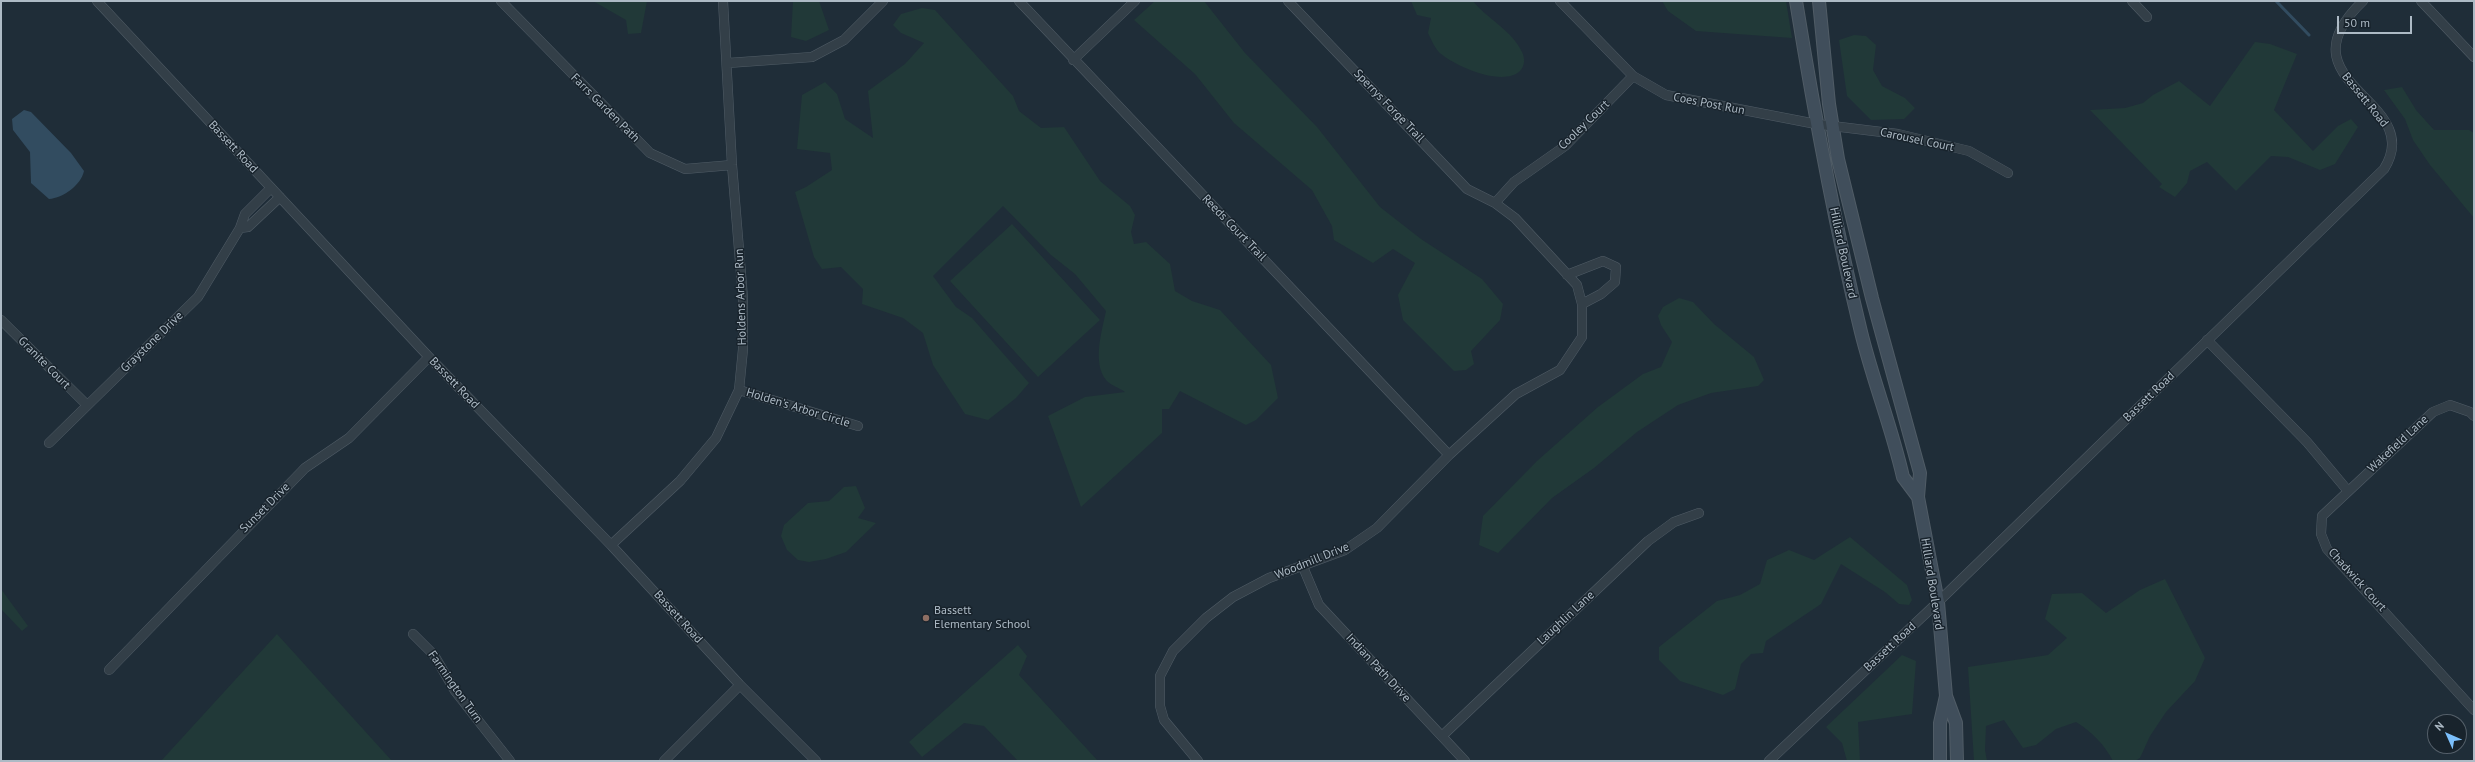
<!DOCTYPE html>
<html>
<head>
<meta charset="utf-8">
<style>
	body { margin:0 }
	#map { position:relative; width:2475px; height:762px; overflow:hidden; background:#1f2d38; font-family:"PT Sans",sans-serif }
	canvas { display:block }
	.frame { position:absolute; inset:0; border:2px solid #adbac5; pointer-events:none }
	.north { position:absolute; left:2427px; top:714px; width:40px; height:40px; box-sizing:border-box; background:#18232c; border:1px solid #545f69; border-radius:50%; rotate:315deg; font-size:11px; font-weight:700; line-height:16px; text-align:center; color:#adbac5 }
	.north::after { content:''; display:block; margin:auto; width:14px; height:18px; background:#7bbffb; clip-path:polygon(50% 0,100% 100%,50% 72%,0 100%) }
	.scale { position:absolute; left:2337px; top:16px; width:75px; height:18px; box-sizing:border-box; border:2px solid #adbac5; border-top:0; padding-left:5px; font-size:12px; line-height:14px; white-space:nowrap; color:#adbac5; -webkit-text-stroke:3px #18232c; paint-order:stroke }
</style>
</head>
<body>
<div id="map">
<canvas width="2475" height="762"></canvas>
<div class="frame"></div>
<div class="north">N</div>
<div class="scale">50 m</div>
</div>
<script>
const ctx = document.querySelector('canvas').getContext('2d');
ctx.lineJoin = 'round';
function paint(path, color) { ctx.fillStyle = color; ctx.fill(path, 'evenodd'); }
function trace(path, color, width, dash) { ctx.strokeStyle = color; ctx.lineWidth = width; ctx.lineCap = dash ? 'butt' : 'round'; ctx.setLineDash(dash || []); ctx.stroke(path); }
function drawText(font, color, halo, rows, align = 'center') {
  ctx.font = font + ' "PT Sans",sans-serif'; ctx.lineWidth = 3; ctx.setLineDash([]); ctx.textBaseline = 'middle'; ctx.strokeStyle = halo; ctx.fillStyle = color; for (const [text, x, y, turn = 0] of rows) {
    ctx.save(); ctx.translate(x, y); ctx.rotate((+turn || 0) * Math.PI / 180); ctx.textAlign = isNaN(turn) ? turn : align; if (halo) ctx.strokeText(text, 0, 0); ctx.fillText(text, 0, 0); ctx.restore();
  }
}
paint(new Path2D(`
	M593 1H647L641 33 628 34 626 20Z
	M793 1H819L829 30 806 41 791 37Z
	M1155 1H1204L1245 53 1317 127 1380 207 1421 239 1482 279 1503 304 1500 320 1471 351 1474 364 1466 370 1454 371 1403 320 1398 295 1415 263 1393 249 1373 263 1334 240 1332 226 1312 190 1234 123 1195 74 1134 20Z
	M1411 1H1473C1487 19 1512 30 1522 52 1525 58 1525 66 1520 71 1503 87 1457 67 1441 54 1435 49 1431 39 1428 33L1431 18 1417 15Z
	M1662 1H1786L1792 38 1696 31 1668 11Z
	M922 8 935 10 1013 96 1019 111 1041 128 1064 127 1100 181 1130 206 1135 215 1131 232 1134 244 1146 242 1170 264 1175 291 1192 301 1220 310 1271 365 1278 398 1256 420 1246 425 1180 391 1169 409H1162V433L1081 507 1048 416 1085 397 1125 392C1120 388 1110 385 1106 380 1092 362 1102 331 1106 311L1075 274 1051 255 1003 206 933 276 956 307 972 318 1029 383 1016 398 988 420 965 414 933 365 923 333 903 318 862 304 863 289 841 267 822 269 814 257 795 192 806 187 832 170 830 153 797 149 802 95 825 82 837 94 845 119 873 138 868 91 905 64 924 43 901 33 893 25 901 14Z
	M1854 35 1866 36 1876 45 1873 70 1882 86 1905 98 1915 108 1904 119 1871 120 1847 96 1839 40Z
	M2255 42 2270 44 2297 54 2274 110 2313 151 2338 126 2351 119 2358 127 2335 164 2320 170 2288 157 2271 156 2236 191 2207 162 2190 171 2187 183 2175 197 2159 187 2162 184 2090 110 2125 108 2143 103 2153 95 2179 81 2210 106Z
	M2402 87 2416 110 2434 130H2469L2474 133V218L2430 165 2413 140 2405 119 2384 90Z
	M1012 224 1100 320 1038 377 950 281Z
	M1679 298 1693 302 1714 324 1754 357 1764 380 1758 386 1711 393 1678 405 1637 432 1594 468 1552 498 1498 553 1479 545 1483 516 1537 461 1598 407 1643 374 1661 367 1672 342 1661 325 1658 316 1663 307Z
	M856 486 865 508 858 518 876 523 846 552 826 559 809 562 798 560 787 550 781 536 784 525 808 503 829 501 844 487Z
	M1850 537 1907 585 1912 600 1909 605 1899 604 1885 592 1841 564 1821 604 1766 641 1763 653 1751 654 1741 664 1735 689 1723 695 1680 681 1659 660V647L1717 601 1740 595 1760 584 1767 560 1789 550 1814 560Z
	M2165 579 2205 658 2195 681 2166 712 2150 736 2140 758 2135 761H2113C2104 744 2092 732 2076 722L2056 729 2036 745 2023 748 2004 720 1986 726 1985 750 1987 761H1974L1968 667 2048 655 2067 638 2045 619 2052 594 2082 593 2106 613 2140 590Z
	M1 589 28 626 22 631 1 609Z
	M277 634 392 761H161Z
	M1018 645 1027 656 1019 675 1098 761H1018L984 726 964 723 922 757 909 742Z
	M1902 655 1916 661 1912 714 1858 722 1860 761H1847L1842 743 1826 727Z`), '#213938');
paint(new Path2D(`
	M24 110 31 112 71 153 84 171C81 185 63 198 49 199L31 183 30 152 13 130 12 119Z`), '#324c60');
trace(new Path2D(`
	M2276 1 2309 35`), '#324c60', 3);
const street = new Path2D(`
	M97 1 429 357 611 545 740 685 816 761
	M501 1 650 153 685 169 732 165
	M1019 1 1449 455
	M1560 1 1633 76 1666 95 1816 124 1898 134 1969 151 2008 173
	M2132 1 2147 17
	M2421 1 2474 57
	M1073 60 1135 1
	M728 63 812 57 844 40 883 1
	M1495 203 1514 182 1565 146 1633 76
	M240 228 248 227 280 197
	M1567 275 1603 261 1616 267 1615 282 1601 294 1582 304
	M1 320 87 405
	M2207 340 2307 442 2348 491
	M739 390 858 426
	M2474 416 2470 412 2450 405 2433 412 2322 516 2321 534 2327 549 2474 710
	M49 443 198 297 240 228 245 214 271 188
	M611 545 680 481 716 438 739 390 743 349V298L732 165 723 1
	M1303 567 1319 605 1465 761
	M413 634 434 655 455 691 510 761
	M109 670 305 468 349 438 429 357
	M1442 736 1648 541 1674 522 1699 513
	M664 761 740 685
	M1198 761 1164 720 1160 706V676L1173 651 1206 618 1233 597 1269 578 1345 550 1377 528 1449 455 1516 394 1560 370 1582 337V304L1577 285 1515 218 1495 203 1467 189 1288 1
	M1769 761 1938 602 2384 169C2428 99 2276 84 2363 1`);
const secondary = new Path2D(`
	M1796 1C1814 112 1834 222 1861 332 1873 381 1892 428 1903 477L1918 497
	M1819 1 1829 104 1838 159 1872 298 1920 473 1918 497 1938 602 1946 696 1956 723 1957 761
	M1940 761V723L1946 696`);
trace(street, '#505c66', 10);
trace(secondary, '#505c66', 14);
trace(street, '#333f48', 9);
trace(secondary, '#404e5b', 12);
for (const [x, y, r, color] of [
	[926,618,4,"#8d6e63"]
]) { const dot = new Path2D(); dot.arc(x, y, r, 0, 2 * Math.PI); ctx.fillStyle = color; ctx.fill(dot); trace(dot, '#18232c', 1.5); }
drawText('12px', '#adbac5', '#18232c', [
	["Bassett Road",2365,100,51],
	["Coes Post Run",1709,104,11],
	["Sperrys Forge Trail",1389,106,46],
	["Farrs Garden Path",605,108,45],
	["Cooley Court",1584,125,-44],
	["Carousel Court",1917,140,12],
	["Bassett Road",233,147,47],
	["Reeds Court Trail",1234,228,46],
	["Hilliard Boulevard",1843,253,78],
	["Holdens Arbor Run",741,297,-92],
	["Graystone Drive",152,342,-44],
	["Granite Court",44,363,45],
	["Bassett Road",454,383,46],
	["Bassett Road",2149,397,-44],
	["Holden's Arbor Circle",798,408,17],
	["Wakefield Lane",2398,444,-43],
	["Sunset Drive",265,508,-45],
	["Woodmill Drive",1312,561,-22],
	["Chadwick Court",2357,580,48],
	["Hilliard Boulevard",1932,584,81],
	["Bassett Road",678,617,48],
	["Laughlin Lane",1566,618,-43],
	["Bassett Road",1890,647,-43],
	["Indian Path Drive",1378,668,47],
	["Farmington Turn",455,687,55]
]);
drawText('12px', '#adbac5', '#18232c', [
	["Bassett",934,611],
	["Elementary School",934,625]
], 'left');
</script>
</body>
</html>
